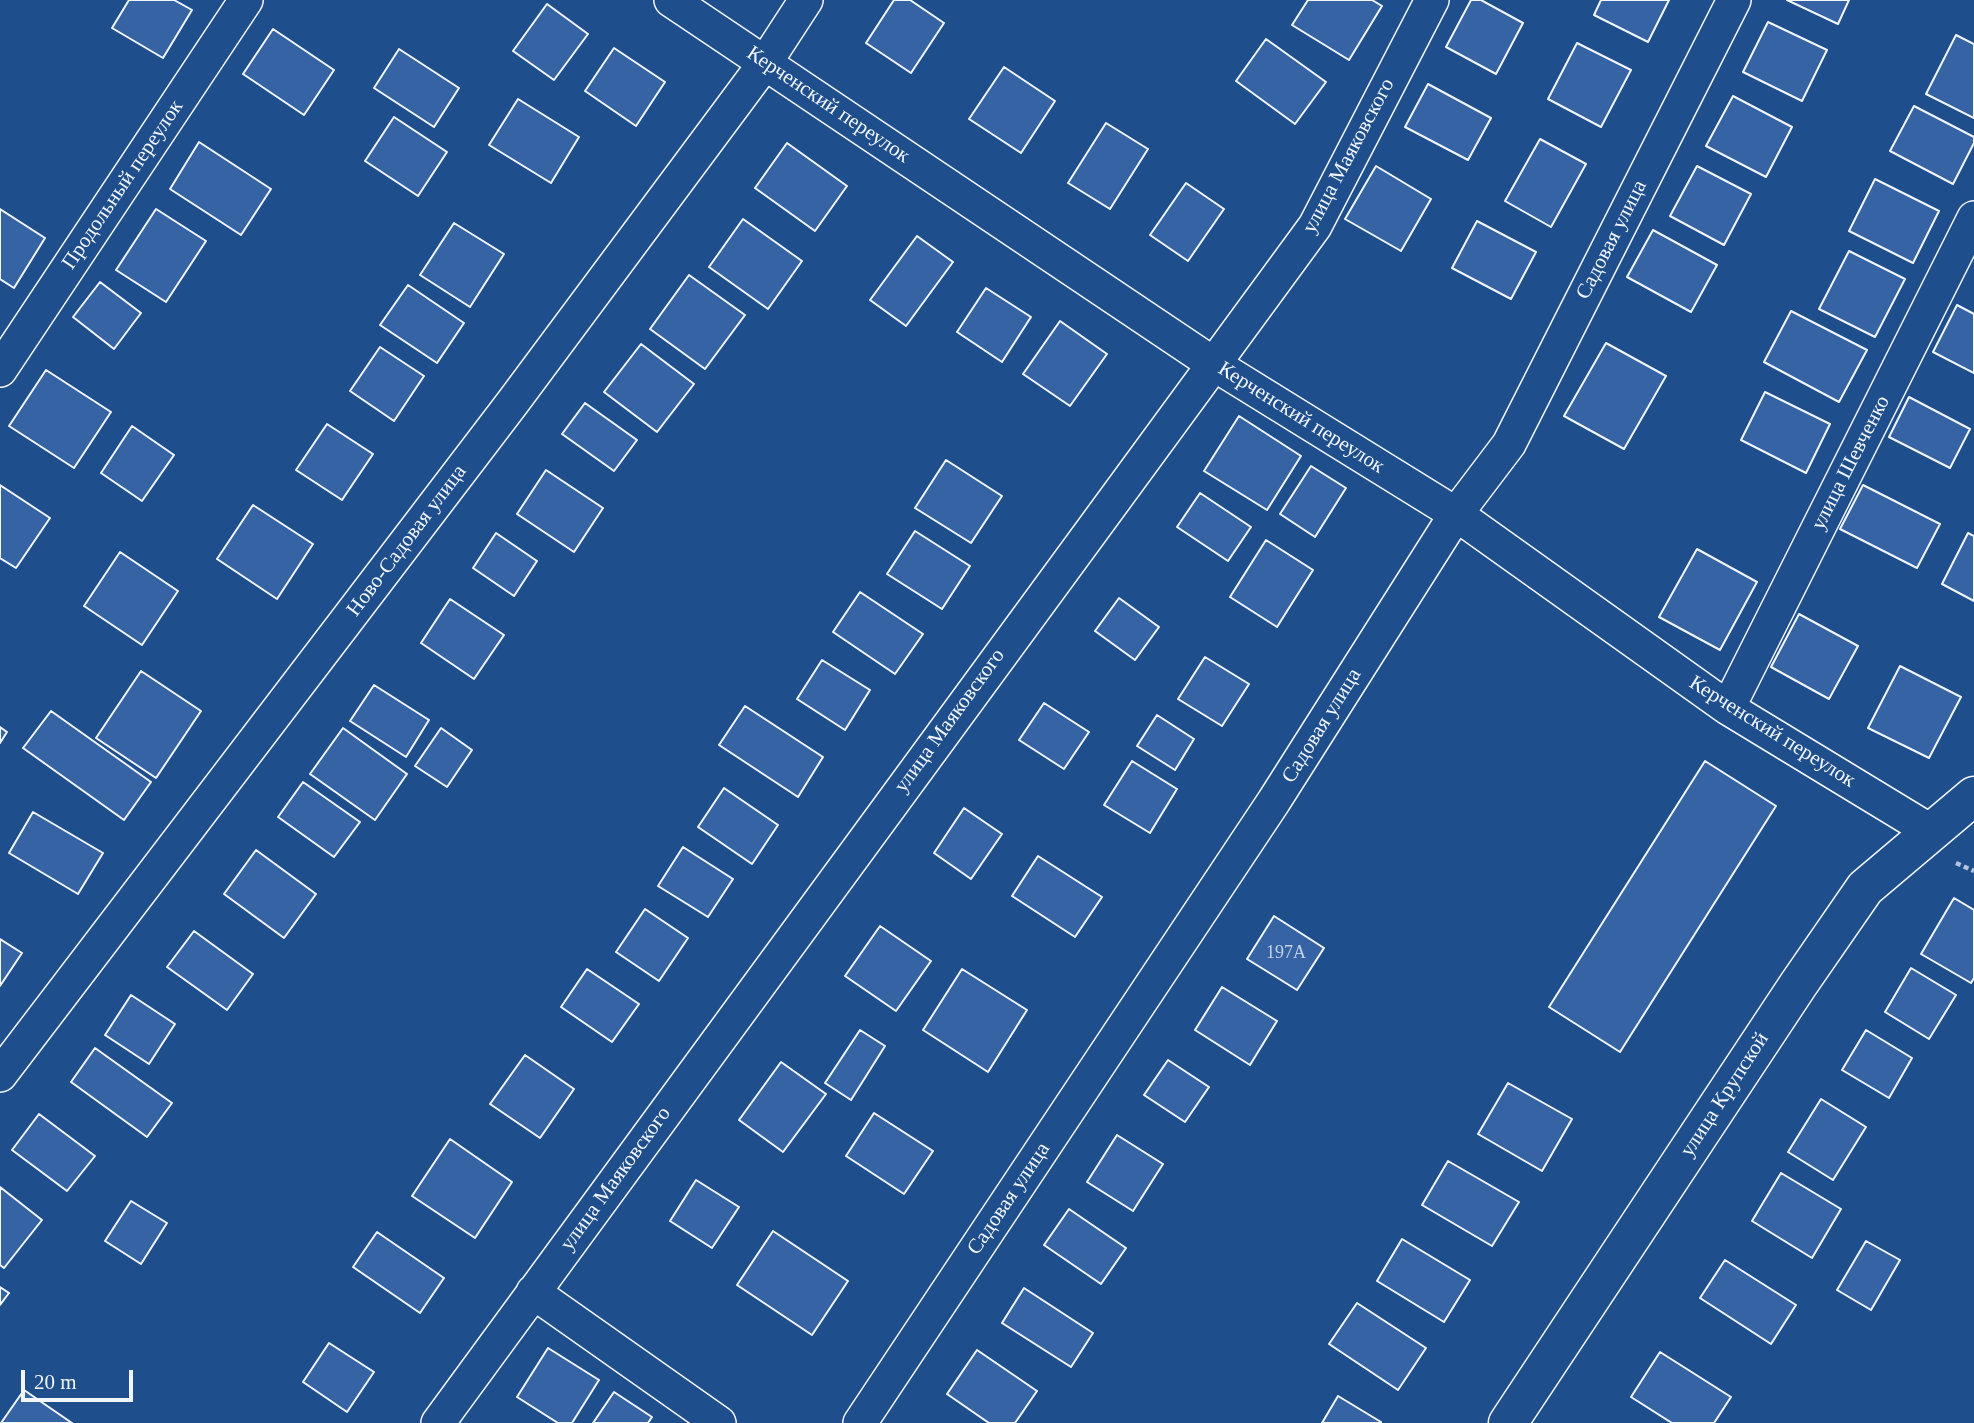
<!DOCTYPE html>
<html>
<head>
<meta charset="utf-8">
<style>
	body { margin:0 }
	#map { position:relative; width:1974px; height:1423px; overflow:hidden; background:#1f4e8c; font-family:Georgia,serif }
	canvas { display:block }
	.scale { position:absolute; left:21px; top:1370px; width:112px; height:32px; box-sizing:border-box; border:4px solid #f2f6ff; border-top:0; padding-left:9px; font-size:21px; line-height:24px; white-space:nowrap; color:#f2f6ff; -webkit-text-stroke:5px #1f4e8c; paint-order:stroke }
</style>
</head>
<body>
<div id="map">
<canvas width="1974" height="1423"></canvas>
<div class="scale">20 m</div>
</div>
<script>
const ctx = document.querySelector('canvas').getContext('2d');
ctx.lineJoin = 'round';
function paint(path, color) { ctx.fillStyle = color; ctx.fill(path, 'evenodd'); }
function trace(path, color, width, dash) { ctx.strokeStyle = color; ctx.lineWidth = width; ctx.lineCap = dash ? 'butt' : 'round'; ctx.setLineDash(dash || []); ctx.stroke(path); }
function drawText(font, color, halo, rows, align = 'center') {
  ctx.font = font + ' Georgia,serif'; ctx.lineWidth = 5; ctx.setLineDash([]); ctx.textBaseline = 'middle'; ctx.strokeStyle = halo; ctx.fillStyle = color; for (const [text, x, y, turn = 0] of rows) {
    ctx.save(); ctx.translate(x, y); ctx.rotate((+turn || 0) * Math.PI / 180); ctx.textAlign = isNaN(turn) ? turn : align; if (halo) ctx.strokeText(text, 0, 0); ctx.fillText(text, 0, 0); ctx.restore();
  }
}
const building = new Path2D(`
	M129 0H174L192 10 163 58 112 28Z
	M894 0H910L944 23 911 73 866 43Z
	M1308 0H1372L1382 6 1349 60 1292 25Z
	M1471 0H1481L1523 23 1496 74 1446 47Z
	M1601 0H1669L1648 42 1594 15Z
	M1787 0H1849L1838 24Z
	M547 4 588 34 554 80 513 51Z
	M1768 22 1827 50 1802 101 1743 72Z
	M273 29 334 70 304 115 243 74Z
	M1956 35 1974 44V118L1926 94Z
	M1266 39 1326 82 1295 124 1236 81Z
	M1577 43 1631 70 1601 127 1548 99Z
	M614 48 665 82 636 126 585 91Z
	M399 49 459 88 434 127 374 88Z
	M1004 67 1055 101 1021 153 969 119Z
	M1428 84 1491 118 1468 160 1405 127Z
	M1733 96 1792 127 1766 177 1706 146Z
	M518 99 579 137 551 183 489 145Z
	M1914 106 1974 137V143L1953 184 1890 151Z
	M394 117 447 152 418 196 365 161Z
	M1106 123 1148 149 1110 209 1068 183Z
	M1540 139 1586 164 1551 227 1505 201Z
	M199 142 271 189 241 235 170 189Z
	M787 143 847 186 815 231 755 188Z
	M1376 166 1431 199 1401 251 1345 219Z
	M1697 166 1751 194 1724 245 1670 216Z
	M1875 179 1939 211 1913 263 1849 231Z
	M1186 183 1224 209 1188 261 1150 235Z
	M0 209 45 238 14 288 0 279Z
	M156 209 206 241 166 302 116 270Z
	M743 219 802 261 768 309 709 267Z
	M1477 221 1536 252 1511 299 1452 268Z
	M454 223 504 254 470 307 420 275Z
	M1653 230 1717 265 1691 312 1627 277Z
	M917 236 953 262 906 326 870 300Z
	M1849 251 1905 279 1875 337 1819 309Z
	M689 275 745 315 705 369 650 329Z
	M100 282 141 313 114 349 73 317Z
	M408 285 464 323 437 363 380 325Z
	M986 288 1031 317 1002 362 957 332Z
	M1957 305 1974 314V373L1933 352Z
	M1791 311 1867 350 1839 402 1764 362Z
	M1060 321 1107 354 1070 406 1023 374Z
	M1606 343 1666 376 1624 449 1564 416Z
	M641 344 694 384 657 432 604 392Z
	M380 347 424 376 394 421 350 391Z
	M46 370 111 412 74 468 9 426Z
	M1765 392 1830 424 1806 473 1741 440Z
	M1909 397 1970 429 1950 468 1889 437Z
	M585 403 637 440 614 471 562 434Z
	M1239 416 1301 456 1267 510 1204 471Z
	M327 424 373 454 342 500 296 470Z
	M132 426 174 455 142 501 101 473Z
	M946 460 1002 496 971 543 915 508Z
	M1311 466 1346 488 1315 537 1280 514Z
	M546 470 603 508 574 552 517 514Z
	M0 485 50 518 16 568 0 558Z
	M1863 485 1940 524 1917 568 1840 529Z
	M1200 493 1251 527 1228 561 1177 527Z
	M253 505 313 544 277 599 217 559Z
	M915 531 970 566 942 609 887 574Z
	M496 533 537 561 514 596 473 568Z
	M1968 533 1974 536V601L1942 584Z
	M1266 540 1313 570 1277 627 1230 597Z
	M1697 549 1757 582 1720 650 1659 617Z
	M120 552 178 591 142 645 84 606Z
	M860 592 923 634 895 674 833 632Z
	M1119 598 1159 627 1135 660 1095 631Z
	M450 599 504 635 474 679 421 643Z
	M1799 614 1858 646 1829 699 1771 667Z
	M1205 657 1249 684 1222 726 1178 699Z
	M822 660 870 690 845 730 797 699Z
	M1900 666 1961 697 1929 758 1868 728Z
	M141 671 201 711 156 778 96 738Z
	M374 685 429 720 406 757 350 721Z
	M1044 703 1089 732 1064 769 1019 740Z
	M745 706 823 757 798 797 719 745Z
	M51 711 151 782 124 820 23 748Z
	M1157 715 1194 739 1175 770 1137 746Z
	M0 727 7 732 0 743Z
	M343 728 407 774 375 820 310 774Z
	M441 728 472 750 447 787 415 766Z
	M1132 761 1177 789 1150 833 1104 805Z
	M1705 761 1776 806 1620 1052 1549 1007Z
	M303 782 360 822 334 857 278 817Z
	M724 788 778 825 752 864 698 827Z
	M964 808 1002 834 971 879 934 853Z
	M33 812 103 853 78 894 9 853Z
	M683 847 733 879 708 917 658 886Z
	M256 850 316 894 284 938 224 894Z
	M1038 856 1102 897 1075 937 1012 896Z
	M1954 898 1974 910V978L1971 983 1921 954Z
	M645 909 688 938 659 981 616 952Z
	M1274 916 1324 948 1297 990 1247 959Z
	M880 926 931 961 896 1011 845 976Z
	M194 931 253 974 227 1010 167 967Z
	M0 939 22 953 0 986Z
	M1911 968 1956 995 1929 1039 1885 1012Z
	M587 969 639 1004 612 1042 561 1007Z
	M962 969 1027 1010 988 1072 923 1030Z
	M1222 987 1277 1021 1250 1065 1195 1030Z
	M131 995 175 1024 149 1064 105 1035Z
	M860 1030 885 1046 851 1100 825 1083Z
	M1866 1030 1912 1058 1889 1098 1842 1070Z
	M95 1048 172 1103 147 1137 71 1082Z
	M525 1055 574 1089 540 1138 490 1104Z
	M1168 1060 1209 1087 1185 1122 1144 1095Z
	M781 1062 826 1094 783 1152 739 1120Z
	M1508 1083 1572 1119 1542 1171 1478 1134Z
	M1821 1099 1866 1127 1833 1180 1788 1152Z
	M874 1113 933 1151 904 1194 846 1156Z
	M39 1114 95 1156 67 1191 12 1150Z
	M1117 1135 1163 1164 1133 1211 1087 1182Z
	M450 1139 512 1182 475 1238 412 1196Z
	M1448 1161 1519 1202 1492 1246 1422 1205Z
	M1781 1173 1841 1209 1812 1258 1752 1221Z
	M696 1180 739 1207 712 1248 670 1221Z
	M0 1187 42 1220 4 1268 0 1265Z
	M131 1201 167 1223 141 1264 105 1241Z
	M1069 1209 1126 1248 1101 1284 1044 1245Z
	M773 1231 848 1281 812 1335 737 1285Z
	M377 1232 444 1278 420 1313 353 1267Z
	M1402 1239 1470 1280 1444 1322 1377 1281Z
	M1866 1241 1900 1260 1871 1310 1837 1290Z
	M1725 1260 1796 1305 1771 1344 1700 1298Z
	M0 1287 9 1293 0 1305Z
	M1024 1288 1093 1333 1071 1367 1002 1323Z
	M1357 1303 1426 1348 1398 1390 1329 1344Z
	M329 1343 374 1372 347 1412 303 1382Z
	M548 1348 599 1380 572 1423H558L517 1397Z
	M977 1350 1037 1391 1015 1423H989L947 1394Z
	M1660 1352 1731 1397 1714 1423H1672L1631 1397Z
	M24 1390 72 1423H1Z
	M614 1392 652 1417 648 1423H593Z
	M1338 1396 1381 1422V1423H1322Z`);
paint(building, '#3563a3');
trace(building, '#f2f6ff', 2);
const street = new Path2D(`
	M671 0 1212 363 1456 514 1728 708 1932 832
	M0 370 246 0
	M1728 708 1974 218
	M0 1075 513 402 765 63 806 0
	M533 1292 719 1423
	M438 1423 1315 226 1432 0
	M860 1423 1274 801 1456 514 1509 444 1734 0`);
const secondary = new Path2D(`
	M1508 1423 1798 985 1865 888 1974 796`);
trace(street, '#f2f6ff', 36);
trace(secondary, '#f2f6ff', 41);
trace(new Path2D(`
	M1956 863 1974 871`), '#b3c4dc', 4.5, [5, 3.5]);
trace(street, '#1f4e8c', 33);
trace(secondary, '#1f4e8c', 38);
drawText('18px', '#c3d1e8', null, [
	["197А",1286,953]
]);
drawText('21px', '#f2f6ff', '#1f4e8c', [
	["Керченский переулок",828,105,34],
	["улица Маяковского",1349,156,-62],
	["Продольный переулок",123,185,-56],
	["Садовая улица",1612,240,-63],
	["Керченский переулок",1301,418,32],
	["улица Шевченко",1851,463,-63],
	["Ново-Садовая улица",407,541,-53],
	["улица Маяковского",950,721,-54],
	["Садовая улица",1322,726,-58],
	["Керченский переулок",1772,732,32],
	["улица Крупской",1725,1095,-57],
	["улица Маяковского",616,1179,-54],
	["Садовая улица",1009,1199,-56]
]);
</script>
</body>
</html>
